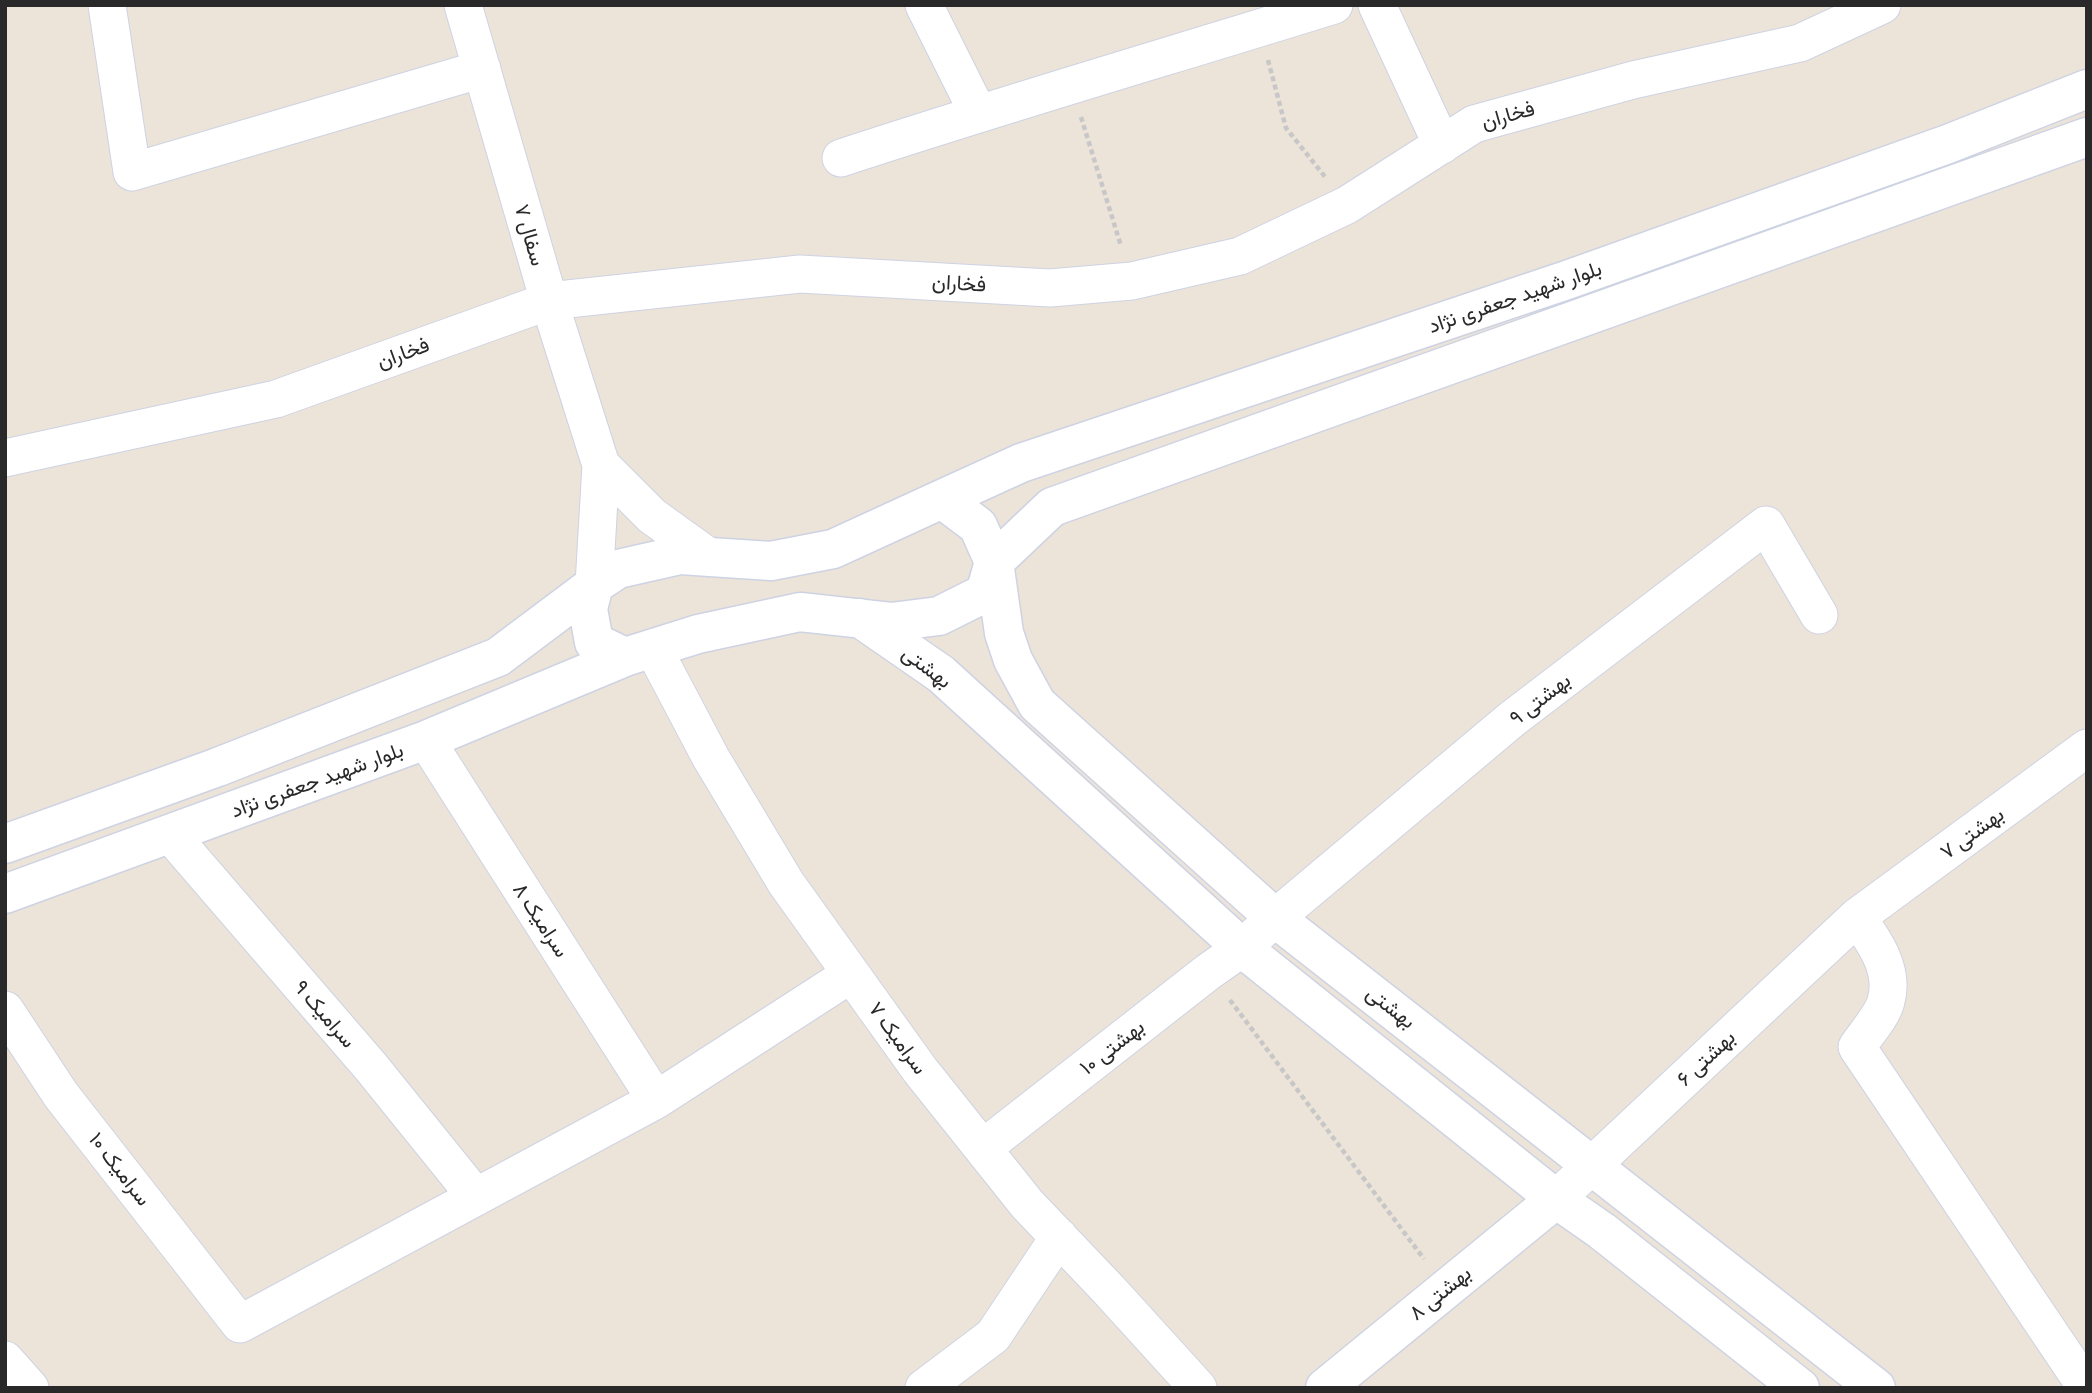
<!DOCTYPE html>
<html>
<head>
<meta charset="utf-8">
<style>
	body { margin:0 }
	#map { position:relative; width:2092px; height:1393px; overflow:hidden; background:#ece3d9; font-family:"Exo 2",sans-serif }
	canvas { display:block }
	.frame { position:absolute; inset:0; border:7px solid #292929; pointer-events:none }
</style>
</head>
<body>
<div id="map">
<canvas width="2092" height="1393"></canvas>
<div class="frame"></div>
</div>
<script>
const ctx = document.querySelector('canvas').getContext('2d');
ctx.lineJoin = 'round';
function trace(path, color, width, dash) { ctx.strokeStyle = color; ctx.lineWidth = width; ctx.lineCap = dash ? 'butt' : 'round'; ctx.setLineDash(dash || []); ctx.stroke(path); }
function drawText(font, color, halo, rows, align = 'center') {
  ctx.font = font + ' "Exo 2",Vazirmatn,sans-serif'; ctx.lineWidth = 5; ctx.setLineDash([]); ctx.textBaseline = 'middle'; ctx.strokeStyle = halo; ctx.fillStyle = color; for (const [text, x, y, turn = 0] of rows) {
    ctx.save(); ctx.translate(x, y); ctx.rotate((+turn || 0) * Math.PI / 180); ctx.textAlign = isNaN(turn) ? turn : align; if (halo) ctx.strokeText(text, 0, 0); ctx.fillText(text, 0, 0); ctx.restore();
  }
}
const street = new Path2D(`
	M107 5 132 172 482 69
	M463 5 549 301 601 465
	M924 5 978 113
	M1377 5 1442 145
	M841 158C1005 104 1170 56 1334 5
	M5 458 276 399 549 301 800 274 1050 288 1132 281 1240 256 1347 205 1474 124 1633 80 1800 43 1882 5
	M594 585 601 465 652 516 709 557
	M653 648 711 758 786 883 920 1070 1027 1204 1109 1290 1198 1388
	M426 740 656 1100
	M170 834 371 1067 476 1197
	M1857 917C1874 941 1895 970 1886 1001 1883 1015 1865 1035 1857 1047L2084 1384
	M5 1010 61 1095 240 1324 656 1100 851 974
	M983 1148 1208 972 1242 948 1275 918 1512 719 1766 525 1819 615
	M1556 1199 1857 917 2087 748
	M5 1360 30 1388
	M924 1388 993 1336 1059 1237`);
const secondary = new Path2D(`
	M942 499 1021 463 1567 280 1948 144 2087 89
	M942 499 978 526 994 562 985 593 939 616 891 622 800 612 698 634 625 657 594 642 588 609 594 585 618 569 680 555 771 561 833 549Z
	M860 618 941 674 1242 948 1556 1199 1602 1231 1800 1388
	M5 844 218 767 498 657 594 585
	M5 894 426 740 625 657
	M1325 1388 1556 1199
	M1876 1388 1275 918 1037 704 1013 660 1004 633 994 562 1052 507 2087 137`);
trace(street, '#ced3e3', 39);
trace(secondary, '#ced3e3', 41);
trace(new Path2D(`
	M1268 60 1286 128 1326 178
	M1081 117 1121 246
	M1230 1000 1424 1259`), '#c7c7c7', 4.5, [5, 3.5]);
trace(street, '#fff', 37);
trace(secondary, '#fff', 38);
drawText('21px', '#292929', '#fff', [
	["فخاران",1508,115,-16],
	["سفال ۷",530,235,74],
	["فخاران",959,283,3],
	["بلوار شهید جعفری نژاد",1515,297,-19],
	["فخاران",403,353,-20],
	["بهشتی",927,667,37],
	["بهشتی ۹",1540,699,-38],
	["بلوار شهید جعفری نژاد",317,780,-20],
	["بهشتی ۷",1972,833,-36],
	["سرامیک ۸",541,920,57],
	["بهشتی",1391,1007,38],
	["سرامیک ۹",325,1014,49],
	["سرامیک ۷",898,1038,54],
	["بهشتی ۱۰",1112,1047,-38],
	["بهشتی ۶",1706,1058,-43],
	["سرامیک ۱۰",120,1169,52],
	["بهشتی ۸",1440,1293,-39]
]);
</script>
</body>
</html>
